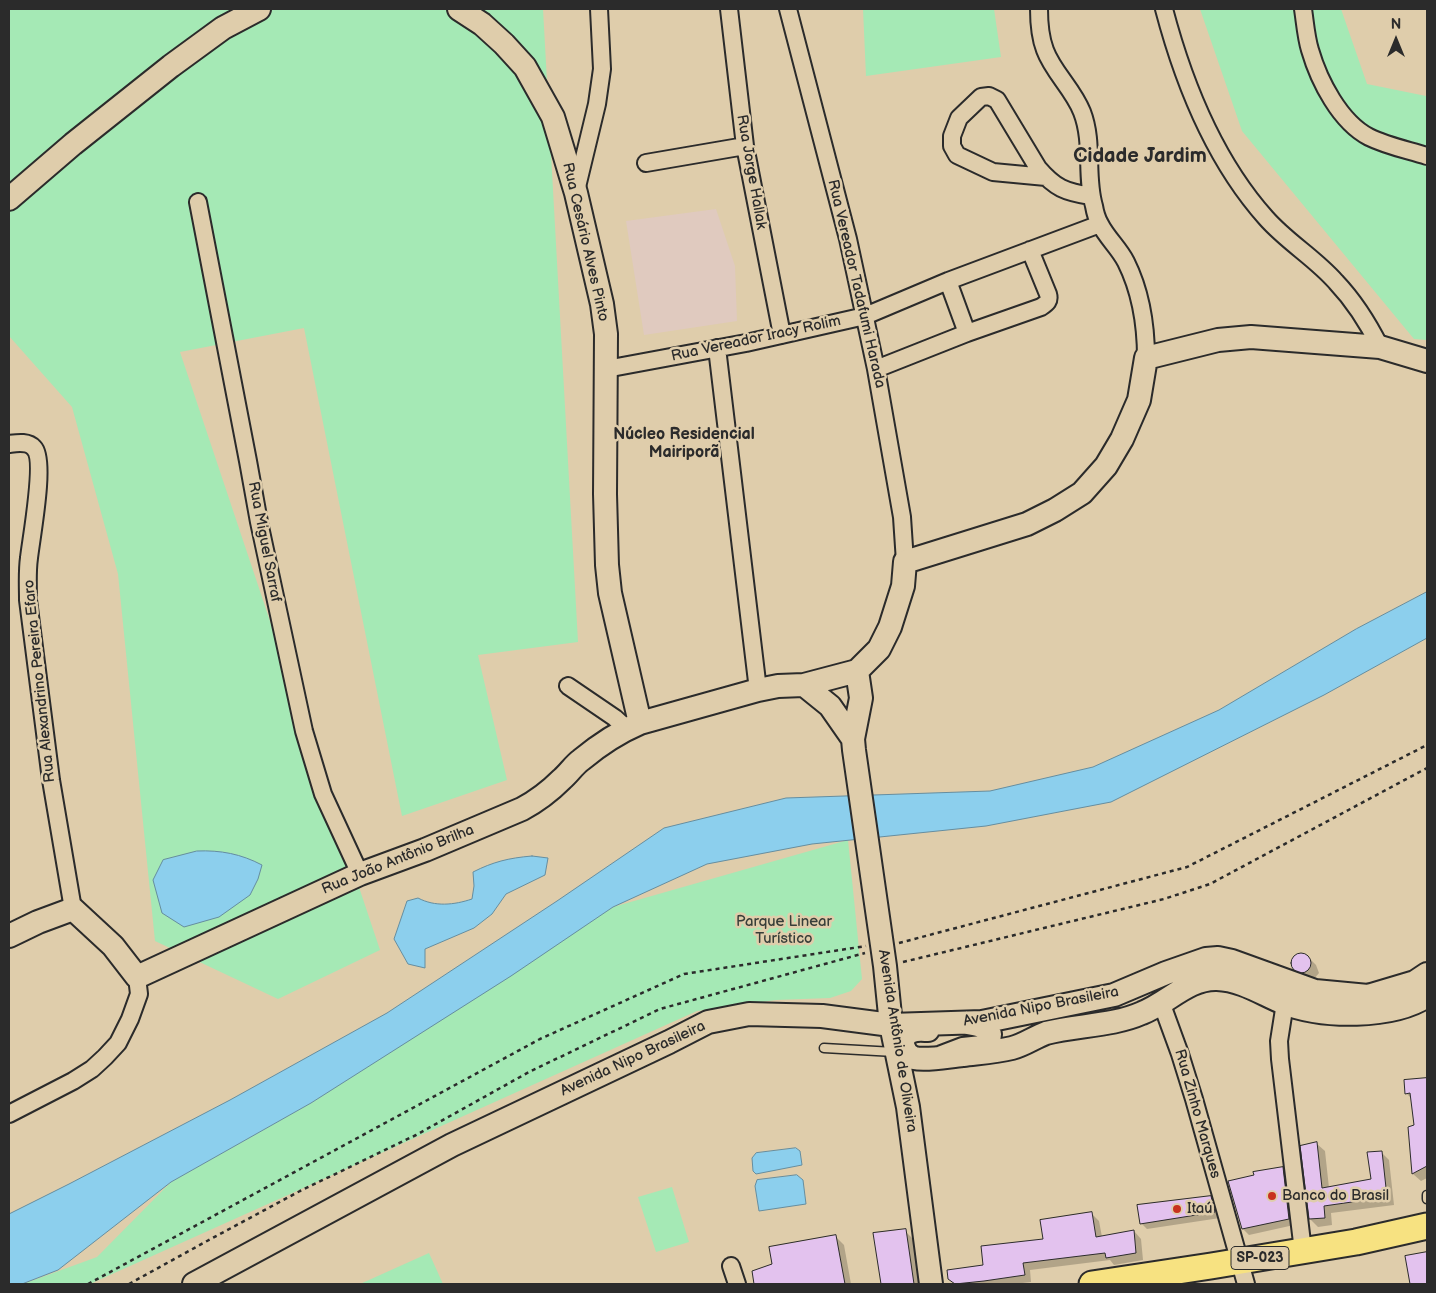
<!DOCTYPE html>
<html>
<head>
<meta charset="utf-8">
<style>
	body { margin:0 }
	#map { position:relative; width:1436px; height:1293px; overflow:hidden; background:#dfcdab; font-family:"Balsamiq Sans",sans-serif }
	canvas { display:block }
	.frame { position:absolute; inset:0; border:10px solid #2b2b2b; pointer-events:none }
	.north { position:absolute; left:1371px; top:15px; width:50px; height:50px; -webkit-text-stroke:4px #dfcdab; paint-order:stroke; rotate:0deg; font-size:14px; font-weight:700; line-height:20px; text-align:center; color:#2b2b2b }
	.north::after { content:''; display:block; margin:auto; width:18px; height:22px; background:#2b2b2b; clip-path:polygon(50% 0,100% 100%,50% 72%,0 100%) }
</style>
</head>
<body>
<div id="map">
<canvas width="1436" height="1293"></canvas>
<div class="frame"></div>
<div class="north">N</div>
</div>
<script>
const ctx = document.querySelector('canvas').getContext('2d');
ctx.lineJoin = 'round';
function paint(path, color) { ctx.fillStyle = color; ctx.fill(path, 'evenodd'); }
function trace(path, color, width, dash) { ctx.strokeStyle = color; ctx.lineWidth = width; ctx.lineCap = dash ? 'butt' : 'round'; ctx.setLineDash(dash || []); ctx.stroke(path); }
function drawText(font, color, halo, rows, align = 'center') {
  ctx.font = font + ' "Balsamiq Sans",sans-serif'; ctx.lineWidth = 5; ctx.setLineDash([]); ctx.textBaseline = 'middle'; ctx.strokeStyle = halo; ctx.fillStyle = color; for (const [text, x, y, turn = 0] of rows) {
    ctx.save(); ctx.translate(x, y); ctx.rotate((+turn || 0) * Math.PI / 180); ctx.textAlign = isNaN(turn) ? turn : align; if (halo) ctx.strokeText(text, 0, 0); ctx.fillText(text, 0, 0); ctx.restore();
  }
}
paint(new Path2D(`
	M716 209 735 266 737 321 644 335 626 221Z`), '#e0cabf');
paint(new Path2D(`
	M9 9H543L578 642 478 655 507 780 402 816 304 328 180 352 380 950 278 999 155 941 118 574 72 407 9 336Z
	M863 9H994L1001 57 866 76Z
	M1200 9H1341L1367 84 1426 96 1427 99V340L1414 339 1242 131Z
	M848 840 862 979 851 991 830 998 776 1000 697 1011 90 1284H23L97 1257 171 1182 311 1103 613 907Z
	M672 1187 689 1242 656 1252 638 1197Z
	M429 1253 443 1284H360Z`), '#a5e9b5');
const water = new Path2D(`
	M1427 592V638L1324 695 1111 802 986 826 812 844 707 864 613 907 511 976 311 1103 171 1182 58 1270 22 1284H9V1214L69 1184 230 1100 387 1013 557 901 664 828 786 798 990 791 1093 767 1219 710 1356 629Z
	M197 851C221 850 241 854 262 865L258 879 250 895 219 917 184 927 162 913 153 880 163 860Z
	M532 856 548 858 545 875 506 894 492 914 474 928 425 949V968L408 964 394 939 407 901 418 898C435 907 454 905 472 899L474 886 473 872C493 862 508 858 532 856Z
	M796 1148 800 1151 802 1165 756 1174 753 1171 752 1158 756 1153Z
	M797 1175 803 1180 806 1204 759 1211 755 1186 757 1180Z`);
paint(water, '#8ccfed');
trace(water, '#658d9f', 1);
paint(new Path2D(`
	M1300 953 1308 957 1316 965 1319 973 1313 980 1301 976 1293 968 1292 962 1294 956Z
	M1427 1080V1178L1421 1181 1413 1174 1409 1128 1415 1126 1412 1099 1406 1093V1081Z
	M1317 1144 1325 1151 1329 1188 1373 1180 1381 1152 1389 1160 1394 1205 1331 1213 1332 1225 1318 1227 1310 1219Z
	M1282 1168 1288 1174 1294 1225 1249 1235 1243 1229Z
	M1210 1197 1216 1203 1220 1218 1147 1229 1141 1223Z
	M1092 1214 1099 1221 1102 1237 1134 1231 1141 1239 1143 1260 1114 1265 1110 1260 1030 1270 1031 1282 1014 1284H955L949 1279 984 1266 1045 1240Z
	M905 1231 913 1239 920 1284H883L874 1234Z
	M836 1237 844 1245 851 1284H755L753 1272Z`), '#0003');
const building = new Path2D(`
	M1291 963a10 10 0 1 1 20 0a10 10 0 1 1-20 0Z
	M1427 1078V1166L1412 1174 1408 1127 1414 1125 1410 1093 1405 1094 1404 1080Z
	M1317 1142 1322 1188 1371 1179 1367 1152 1382 1151 1387 1197 1324 1206 1325 1218 1309 1219 1300 1146Z
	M1283 1167 1289 1219 1242 1229 1228 1181 1254 1175 1253 1172Z
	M1211 1196 1215 1212 1140 1224 1137 1205Z
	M1092 1212 1096 1237 1134 1230 1136 1253 1106 1258 1105 1253 1023 1263 1025 1275 984 1281 955 1284 948 1279 947 1270 983 1265 981 1246 1043 1239 1040 1220Z
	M906 1229 914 1284H881L873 1233Z
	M836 1235 845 1284H754L752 1271 772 1264 769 1247Z
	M1427 1252V1284H1410L1405 1256Z`);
paint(building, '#e3c2ee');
trace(building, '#2b2b2b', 1);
const lane = new Path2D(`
	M824 1048 894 1052
	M1427 1195V1199`);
const street = new Path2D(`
	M729 9 745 146 782 335
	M788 9 848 239 876 369 902 517 905 562
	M1039 9C1039 23 1040 37 1045 50 1053 72 1073 89 1082 112 1094 143 1085 176 1094 206 1095 212 1097 219 1100 224 1107 238 1119 248 1126 262 1141 292 1146 325 1146 358
	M1164 9C1183 81 1215 161 1266 218 1287 242 1315 258 1336 282 1354 301 1368 323 1380 347
	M1303 9C1305 22 1306 37 1310 50 1319 81 1340 122 1369 137 1387 146 1408 150 1427 156
	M646 163 745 146
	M1046 177 993 172 957 155 952 146V136L959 118 981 97 989 96 997 100 1038 168C1055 188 1065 192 1091 196
	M576 191 597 104 602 69 599 9
	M198 202 248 461 259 522 304 731 323 794 360 874
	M948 281 967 333
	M717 348 758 690
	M606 369 746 343 865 316 948 281 1100 224
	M876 369 967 333 1041 307C1047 303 1050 301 1048 294L1030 250
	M9 444C17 443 28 441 34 448 46 460 31 539 29 558 27 572 28 586 28 600L51 780 73 909
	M568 686 615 718 627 729
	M1161 1002 1180 1054 1194 1099 1246 1284
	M1285 1003 1279 1041 1280 1059 1303 1251
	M9 1114 73 1081 92 1069 105 1057 118 1043 130 1019 139 994 137 977
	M731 1266 737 1284`);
const secondary = new Path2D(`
	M459 9 482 24 504 44 525 67 553 117 576 193 602 304 606 334 605 494 607 565 610 593 640 723
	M9 199 73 144 171 66 223 28 259 9
	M857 671 861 698 853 739 854 750 885 966 891 1025 908 1107 931 1284
	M804 685 830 706 853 739
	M9 936 38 922 73 909 113 946 137 977 360 874 425 850 522 809C537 801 550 791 562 779 569 773 574 765 581 760 599 745 619 732 640 723L758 690 778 686 804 685 857 671 879 649 890 627 903 586 905 562 1027 524 1055 510 1082 493 1106 466 1122 439 1139 400 1146 358 1218 340 1251 337 1380 347 1427 361
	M928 1030C923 1030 915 1029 910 1032 898 1038 903 1054 914 1058 927 1061 950 1056 963 1055 979 1053 996 1052 1012 1048 1024 1045 1035 1037 1046 1033 1077 1025 1113 1026 1142 1013 1168 1003 1188 978 1217 979 1242 980 1262 994 1284 1003 1322 1018 1392 1019 1427 996
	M942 1057 963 1049 982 1047 989 1042 990 1034C985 1025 977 1025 967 1023
	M194 1284 452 1145 669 1042 708 1022 749 1014 822 1016 891 1025 982 1022 1114 995 1166 973 1206 959 1218 958 1232 961 1315 991 1368 996 1415 982 1427 974`);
const primary = new Path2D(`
	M1092 1284 1211 1266 1356 1242 1427 1226`);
trace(lane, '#2b2b2b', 11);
trace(street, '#2b2b2b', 20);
trace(secondary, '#2b2b2b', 26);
trace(primary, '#2b2b2b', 29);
trace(new Path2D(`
	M899 943 1187 867 1427 745
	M903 962 1164 899 1210 884 1427 768
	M88 1284 540 1039 684 974 866 946
	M129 1284 207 1241 300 1191 416 1135 529 1072 660 1009 865 953`), '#2b2b2b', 2.5, [4, 4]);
trace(lane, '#dfcdab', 8);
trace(street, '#dfcdab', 16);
trace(secondary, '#dfcdab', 22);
trace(primary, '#f7e281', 25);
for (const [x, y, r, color] of [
	[1272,1196,5,"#c8321e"],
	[1177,1209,5,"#c8321e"]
]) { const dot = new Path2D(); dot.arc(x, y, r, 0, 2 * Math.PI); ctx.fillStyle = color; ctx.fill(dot); trace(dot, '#dfcdab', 2); }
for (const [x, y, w] of [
	[1260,1258,58]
]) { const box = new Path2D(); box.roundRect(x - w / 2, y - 11.5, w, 23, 4); ctx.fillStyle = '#dfcdab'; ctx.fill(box); trace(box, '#2b2b2b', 1); }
drawText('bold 14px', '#2b2b2b', null, [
	["SP-023",1260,1258]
]);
drawText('15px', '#2b2b2b', '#dfcdab', [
	["Rua Jorge Hallak",751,172,80],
	["Rua Cesário Alves Pinto",585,242,77],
	["Rua Vereador Tadafumi Harada",856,284,77],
	["Rua Vereador Iracy Rolim",756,339,-12],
	["Rua Miguel Sarraf",264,542,79],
	["Rua Alexandrino Pereira Efaro",40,681,-96],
	["Rua João Antônio Brilha",398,860,-22],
	["Avenida Nipo Brasileira",1041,1007,-11],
	["Avenida Antônio de Oliveira",897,1041,81],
	["Avenida Nipo Brasileira",633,1059,-25],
	["Rua Zinho Marques",1197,1114,74]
]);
drawText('15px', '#373e39', '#dfcdab', [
	["Parque Linear",784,922],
	["Turístico",784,939]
]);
drawText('15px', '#2b2b2b', '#dfcdab', [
	["Banco do Brasil",1282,1196],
	["Itaú",1187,1209]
], 'left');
drawText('bold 16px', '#2b2b2b', '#dfcdab', [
	["Núcleo Residencial",684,435],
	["Mairiporã",684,453]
]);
drawText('bold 20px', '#2b2b2b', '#dfcdab', [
	["Cidade Jardim",1140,157]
]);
</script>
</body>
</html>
